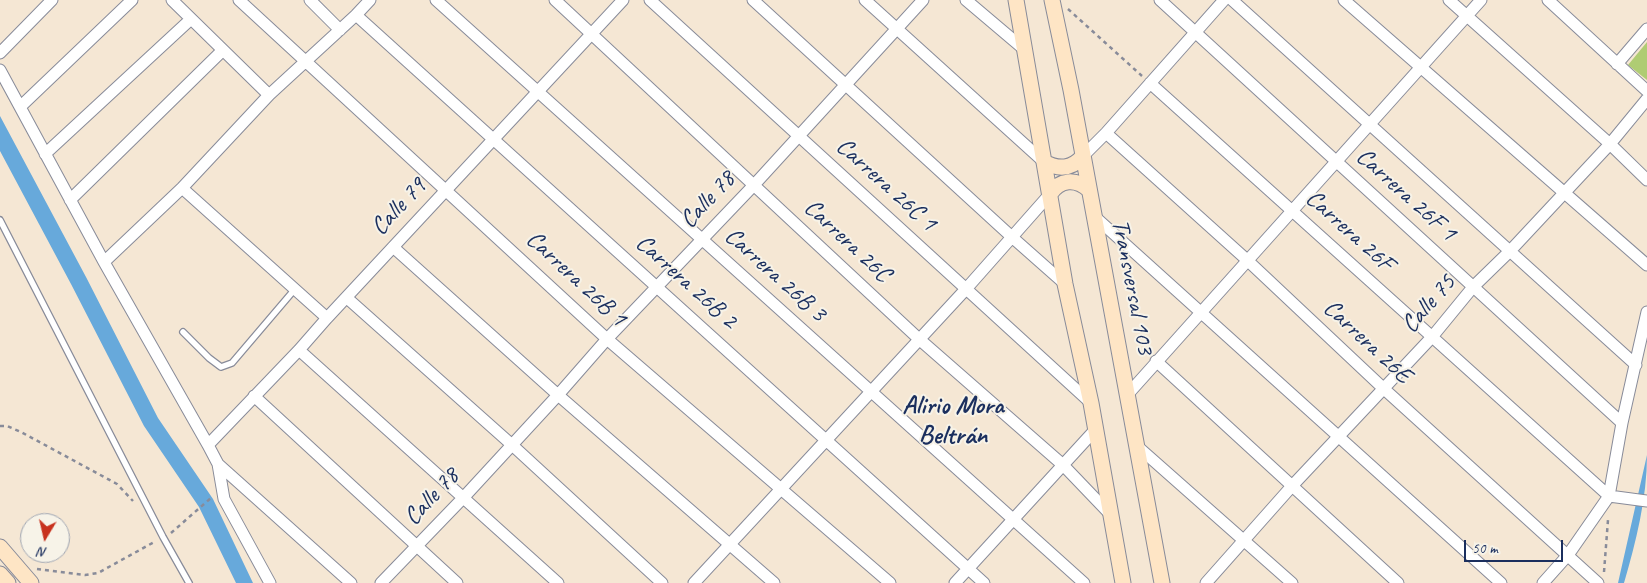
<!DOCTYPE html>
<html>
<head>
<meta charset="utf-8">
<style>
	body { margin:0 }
	#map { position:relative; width:1647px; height:583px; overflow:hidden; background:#f5e7d4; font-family:Caveat,sans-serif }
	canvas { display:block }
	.north { position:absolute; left:20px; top:513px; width:50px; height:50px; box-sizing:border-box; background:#f7f3e8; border:1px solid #9fa5b1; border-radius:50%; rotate:189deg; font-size:14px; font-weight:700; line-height:20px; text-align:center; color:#1b2f5e }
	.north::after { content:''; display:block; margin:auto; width:18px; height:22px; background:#c8321e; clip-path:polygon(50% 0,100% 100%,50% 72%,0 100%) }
	.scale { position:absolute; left:1464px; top:540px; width:99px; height:22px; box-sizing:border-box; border:2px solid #1b2f5e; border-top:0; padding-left:6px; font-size:15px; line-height:18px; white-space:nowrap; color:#1b2f5e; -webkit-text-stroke:4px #f7f3e8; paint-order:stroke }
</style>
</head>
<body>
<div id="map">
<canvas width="1647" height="583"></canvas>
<div class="north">N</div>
<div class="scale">50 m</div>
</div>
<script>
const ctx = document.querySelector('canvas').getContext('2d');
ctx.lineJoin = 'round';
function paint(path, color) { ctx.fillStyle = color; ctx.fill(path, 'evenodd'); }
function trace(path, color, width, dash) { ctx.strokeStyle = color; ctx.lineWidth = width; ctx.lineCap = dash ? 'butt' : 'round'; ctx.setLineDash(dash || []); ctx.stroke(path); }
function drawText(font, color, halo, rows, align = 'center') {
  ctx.font = font + ' Caveat,sans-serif'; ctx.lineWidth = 4; ctx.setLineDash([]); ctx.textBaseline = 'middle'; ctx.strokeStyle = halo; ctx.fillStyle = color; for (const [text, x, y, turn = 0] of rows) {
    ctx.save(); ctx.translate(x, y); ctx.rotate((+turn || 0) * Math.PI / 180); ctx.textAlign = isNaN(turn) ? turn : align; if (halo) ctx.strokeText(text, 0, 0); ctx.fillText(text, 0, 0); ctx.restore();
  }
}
paint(new Path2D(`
	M1647 42V80L1628 65Z`), '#afcc73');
paint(new Path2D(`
	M0 116 86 277 158 418 213 499 253 583H236L199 507 144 426 71 284 0 151Z
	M1647 455C1647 498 1636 542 1624 583H1618Z`), '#67a9db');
const lane = new Path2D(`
	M0 220 163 537 189 583
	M183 332 209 358 221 367 232 363 295 289`);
const street = new Path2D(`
	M172 0 269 95
	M239 0 607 339 890 583
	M310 0 340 30
	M436 0 1084 583
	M555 0 919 339 1063 465 1109 513
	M650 0 1091 403
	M753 0 1013 238 1065 284
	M865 0 1044 162
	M966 0 1025 50
	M1160 0 1622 423
	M1232 0 1636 365
	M1344 0 1647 265
	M1449 0 1610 144 1647 180
	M1548 0 1647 91
	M356 15 984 583
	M0 53 52 0
	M1617 64 1647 29
	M0 70 104 262 208 445 218 464 224 499 270 583
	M1150 83 1609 496 1647 501
	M20 107 132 0
	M1106 133 1247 260 1383 388 1598 583
	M45 154 191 19
	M1083 156 1106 133 1224 0
	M182 188 327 318
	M70 200 223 50
	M1094 216 1501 583
	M393 247 558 395 774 583
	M104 262 182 188 269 95 356 15 370 0
	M347 298 511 444 662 583
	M299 350 558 583
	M1156 361 1398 583
	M1128 394 1481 0
	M254 396 457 583
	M208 445 299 350 327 318 623 0
	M1137 446 1292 583
	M218 464 351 583
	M381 583 464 497 558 395 607 339 754 185 923 0
	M694 583 966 289 1050 194
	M955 583 1095 430
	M1206 583 1292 486 1432 337 1473 287 1510 251 1610 144 1647 99
	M1543 583 1568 555 1609 496 1622 423 1647 312`);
const secondary = new Path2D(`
	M1016 0 1065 284 1091 403 1123 583
	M1052 0 1071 90 1162 583
	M1044 162C1059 170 1072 169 1083 156
	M1050 194C1060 179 1076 178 1089 190
	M0 547 31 583
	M0 574 8 583`);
trace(lane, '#888b99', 8);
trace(street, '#888b99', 13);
trace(secondary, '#888b99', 17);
trace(new Path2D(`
	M1068 9 1142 76
	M0 426H7L21 432 117 484 133 501
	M171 533 212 497
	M37 569 85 575 98 573 156 541
	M1604 572 1608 520`), '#888b99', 2.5, [4, 4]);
trace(lane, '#fff', 5.5);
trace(street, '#fff', 11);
trace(secondary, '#fee5c5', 15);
drawText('25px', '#1b2f5e', '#f7f3e8', [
	["Carrera 26C 1",886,185,42],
	["Carrera 26F 1",1406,195,42],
	["Calle 78",708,200,-47],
	["Calle 79",399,207,-47],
	["Carrera 26F",1349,231,42],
	["Carrera 26C",847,241,43],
	["Carrera 26B 3",775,275,42],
	["Carrera 26B 1",576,279,43],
	["Carrera 26B 2",686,282,42],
	["Transversal 103",1132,287,79],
	["Calle 75",1429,304,-49],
	["Carrera 26E",1367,342,43],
	["Calle 78",432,497,-47]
]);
drawText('bold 26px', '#1b2f5e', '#f7f3e8', [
	["Alirio Mora",953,406],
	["Beltrán",953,436]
]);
</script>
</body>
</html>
